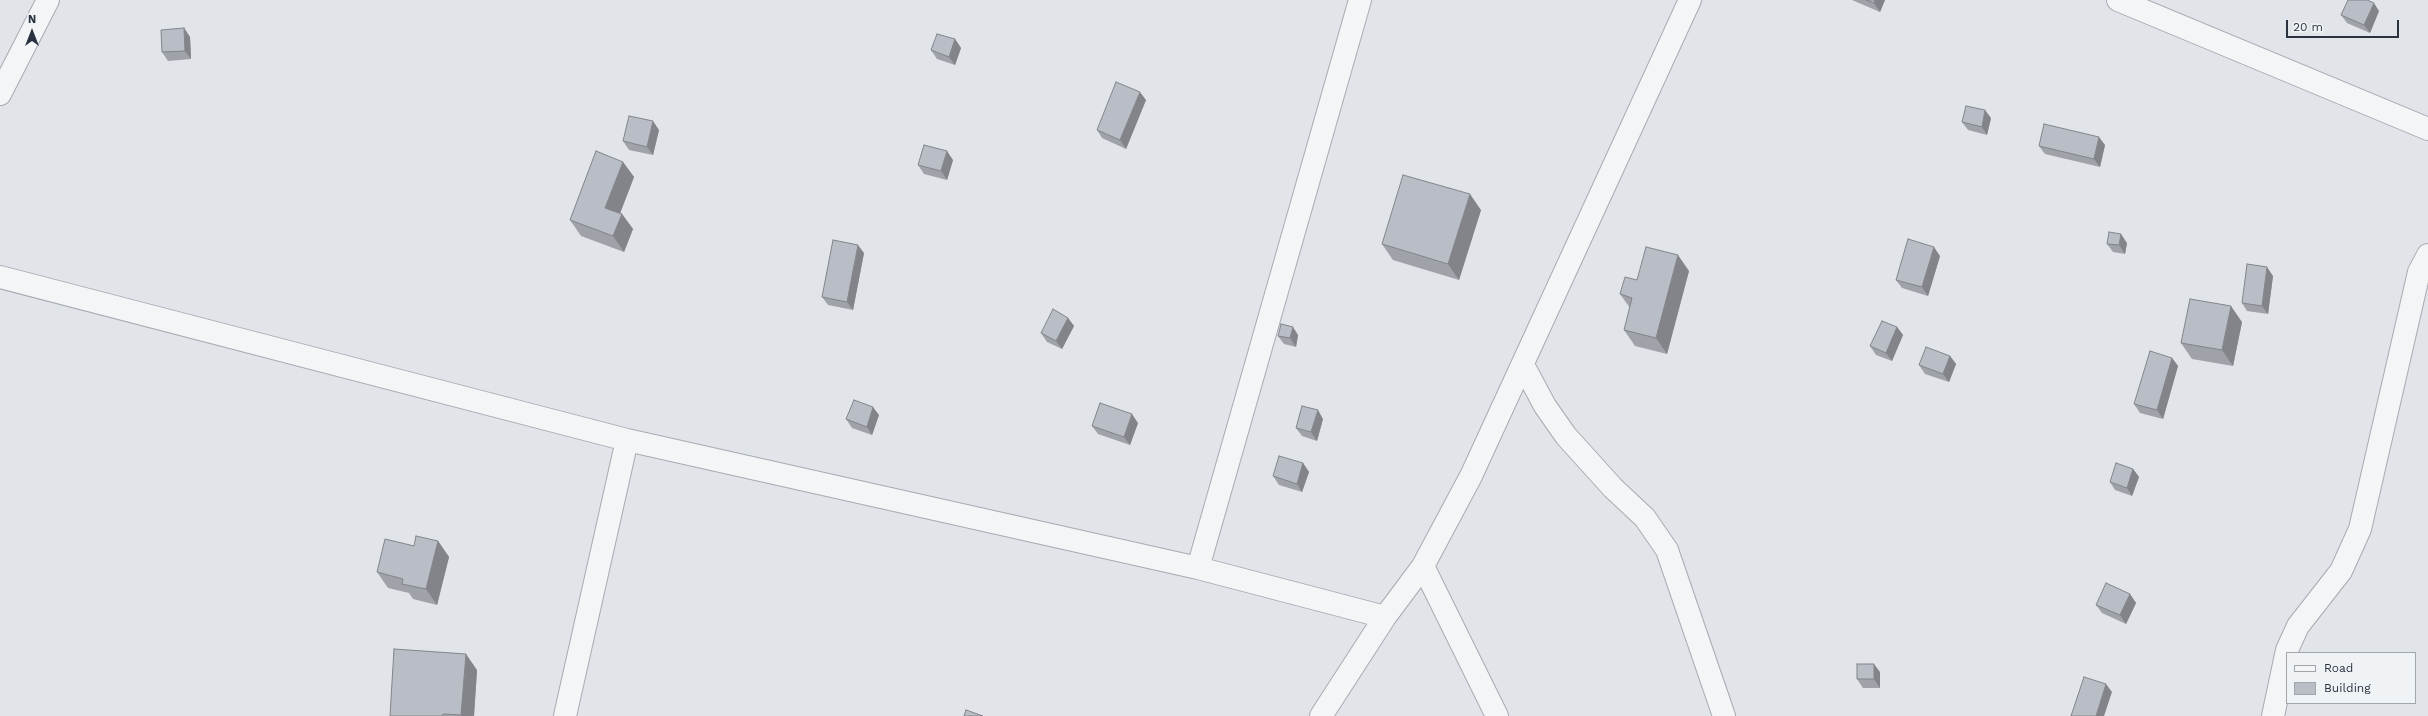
<!DOCTYPE html>
<html>
<head>
<meta charset="utf-8">
<style>
	body { margin:0 }
	#map { position:relative; width:2428px; height:716px; overflow:hidden; background:#e1e4e8; font-family:"Work Sans",sans-serif }
	canvas { display:block }
	.legend { position:absolute; left:2286px; top:652px; width:130px; height:52px; box-sizing:border-box; background:#f0f3f6; border:1px solid #a1a6ad; margin:0; padding:5px 7px; list-style:none; font-size:12px; color:#2b323f }
	.legend li { display:flex; align-items:center; gap:8px; height:20px }
	.legend b { width:20px; border:1px solid #a1a6ad }
	.north { position:absolute; left:12px; top:12px; width:40px; height:40px; -webkit-text-stroke:3px #f0f3f6; paint-order:stroke; rotate:0deg; font-size:11px; font-weight:700; line-height:16px; text-align:center; color:#2b323f }
	.north::after { content:''; display:block; margin:auto; width:14px; height:18px; background:#2b323f; clip-path:polygon(50% 0,100% 100%,50% 72%,0 100%) }
	.scale { position:absolute; left:2286px; top:20px; width:113px; height:18px; box-sizing:border-box; border:2px solid #2b323f; border-top:0; padding-left:5px; font-size:12px; line-height:14px; white-space:nowrap; color:#2b323f; -webkit-text-stroke:3px #f0f3f6; paint-order:stroke }
</style>
</head>
<body>
<div id="map">
<canvas width="2428" height="716"></canvas>
<ul class="legend">
<li><b style="height:5px;background:#f3f5f7"></b>Road</li>
<li><b style="height:11px;background:#b9bdc5"></b>Building</li>
</ul>
<div class="north">N</div>
<div class="scale">20 m</div>
</div>
<script>
const g = document.querySelector('canvas').getContext('2d');
g.lineJoin = 'round';
const shape = rows => new Path2D(rows.map(r => 'M' + r).join(''));
function stroke(path, color, width, dash) { g.strokeStyle = color; g.lineWidth = width; g.lineCap = dash ? 'butt' : 'round'; g.setLineDash(dash || []); g.stroke(path); }
function paint(path, color) { g.fillStyle = color; g.fill(path, 'evenodd'); }
const street = shape([
	[2118,0,2428,129],
	[0,94,48,0],
	[0,277,627,440,1198,568,1385,617],
	[1523,365,1545,406,1566,436,1613,488,1645,518,1667,550,1724,716],
	[1423,566,1497,716],
	[1198,568,1360,0],
	[565,716,627,440],
	[1321,716,1385,617,1423,566,1471,476,1690,0],
	[2273,716,2287,650,2298,626,2341,571,2360,529,2419,272,2428,255]
]);
const wall = shape([
	[1852,0,1885,0,1880,12],
	[2379,11,2370,33,2347,23,2341,15],
	[184,28,190,37,191,59,168,61,162,52],
	[955,39,961,48,955,65,937,59,931,50],
	[1146,100,1126,149,1102,138,1097,130],
	[1991,118,1987,135,1968,130,1962,122],
	[659,130,653,155,629,150,623,141],
	[2105,145,2100,167,2045,154,2039,146],
	[953,160,947,180,924,174,918,165],
	[623,162,634,177,620,213,622,214,633,229,624,252,581,236,570,220],
	[1481,210,1459,280,1393,260,1382,244],
	[2127,243,2125,254,2113,252,2107,244],
	[864,253,853,310,828,305,822,297],
	[1940,256,1928,296,1902,288,1896,280],
	[1689,271,1667,354,1635,346,1624,330,1630,308,1620,294,1637,280],
	[2273,276,2268,314,2247,311,2242,303],
	[1068,318,1074,326,1062,349,1047,342,1041,333],
	[2242,322,2233,366,2192,359,2181,343],
	[1897,327,1903,335,1892,361,1876,355,1870,346],
	[1298,335,1296,347,1284,344,1278,336],
	[1950,356,1956,364,1949,382,1925,374,1919,365],
	[2172,358,2178,366,2163,419,2140,413,2134,404],
	[879,415,872,435,852,428,846,419],
	[1323,419,1317,441,1302,436,1296,428],
	[1138,423,1130,445,1098,434,1092,426],
	[1303,463,1309,472,1302,492,1279,485,1273,476],
	[2133,469,2139,477,2132,496,2115,490,2110,482],
	[438,541,449,557,437,605,413,599,409,593,388,588,377,572,414,546],
	[2130,594,2136,603,2126,624,2102,613,2096,605],
	[477,670,474,716,390,716],
	[1880,672,1880,688,1863,688,1857,679]
]);
const shadedWall = shape([
	[1875,0,1885,0,1880,12,1874,3],
	[2374,3,2379,11,2370,33,2364,25],
	[184,28,190,37,191,59,185,51],
	[955,39,961,48,955,65,949,57],
	[1140,92,1146,100,1126,149,1120,140],
	[1985,110,1991,118,1987,135,1982,127],
	[653,121,659,130,653,155,647,147],
	[2099,137,2105,145,2100,167,2094,159],
	[947,151,953,160,947,180,941,171],
	[623,162,634,177,616,224,605,208],
	[1470,194,1481,210,1459,280,1448,264],
	[622,214,633,229,624,252,613,236],
	[2121,234,2127,243,2125,254,2119,245],
	[858,245,864,253,853,310,847,302],
	[1934,247,1940,256,1928,296,1922,287],
	[1678,255,1689,271,1667,354,1656,338],
	[2267,267,2273,276,2268,314,2262,306],
	[2231,306,2242,322,2233,366,2222,350],
	[1068,318,1074,326,1062,349,1056,341],
	[1293,327,1298,335,1296,347,1290,338],
	[1897,327,1903,335,1892,361,1886,353],
	[1950,356,1956,364,1949,382,1943,374],
	[2172,358,2178,366,2163,419,2157,410],
	[873,407,879,415,872,435,867,427],
	[1318,410,1323,419,1317,441,1311,432],
	[1132,414,1138,423,1130,445,1124,437],
	[1303,463,1309,472,1302,492,1297,484],
	[2133,469,2139,477,2132,496,2127,488],
	[438,541,449,557,437,605,426,589],
	[2130,594,2136,603,2126,624,2120,615],
	[466,654,477,670,474,716,462,716,461,715],
	[1874,664,1880,672,1880,688,1874,679],
	[2106,684,2112,692,2104,716,2096,716]
]);
const building = shape([
	[1866,0,1875,0,1874,3,1866,0],
	[2348,0,2367,0,2374,3,2364,25,2341,15,2348,0],
	[184,28,185,51,162,52,161,30,184,28],
	[937,34,955,39,949,57,931,50,937,34],
	[1116,82,1140,92,1120,140,1097,130,1116,82],
	[1966,106,1985,110,1982,127,1962,122,1966,106],
	[629,116,653,121,647,147,623,141,629,116],
	[2044,124,2099,137,2094,159,2039,146,2044,124],
	[924,145,947,151,941,171,918,165,924,145],
	[596,151,623,162,605,208,622,214,613,236,570,220,596,151],
	[1403,175,1470,194,1448,264,1382,244,1403,175],
	[2109,232,2121,234,2119,245,2107,244,2109,232],
	[1908,239,1934,247,1922,287,1896,280,1908,239],
	[833,240,858,245,847,302,822,297,833,240],
	[1646,247,1678,255,1656,338,1624,330,1632,298,1620,294,1625,277,1637,280,1646,247],
	[2247,264,2267,267,2262,306,2242,303,2247,264],
	[2190,299,2231,306,2222,350,2181,343,2190,299],
	[1053,309,1068,318,1056,341,1041,333,1053,309],
	[1882,321,1897,327,1886,353,1870,346,1882,321],
	[1281,324,1293,327,1290,338,1278,336,1281,324],
	[1926,347,1950,356,1943,374,1919,365,1926,347],
	[2150,351,2172,358,2157,410,2134,404,2150,351],
	[854,400,873,407,867,427,846,419,854,400],
	[1100,403,1132,414,1124,437,1092,426,1100,403],
	[1302,406,1318,410,1311,432,1296,428,1302,406],
	[1279,456,1303,463,1297,484,1273,476,1279,456],
	[2116,463,2133,469,2127,488,2110,482,2116,463],
	[416,536,438,541,426,589,402,584,403,579,377,572,385,539,414,546,416,536],
	[2106,583,2130,594,2120,615,2096,605,2106,583],
	[394,649,466,654,461,715,443,714,442,716,390,716,394,649],
	[1857,664,1874,664,1874,679,1857,679,1857,664],
	[2084,677,2106,684,2096,716,2071,716,2084,677],
	[966,710,983,716,964,716,966,710]
]);
stroke(street, '#a7abb2', 24);
stroke(street, '#f3f5f7', 22);
paint(wall, '#9fa3a9');
paint(shadedWall, '#82848a');
paint(building, '#b9bdc5');
stroke(building, '#82848a', 1);
</script>
</body>
</html>
